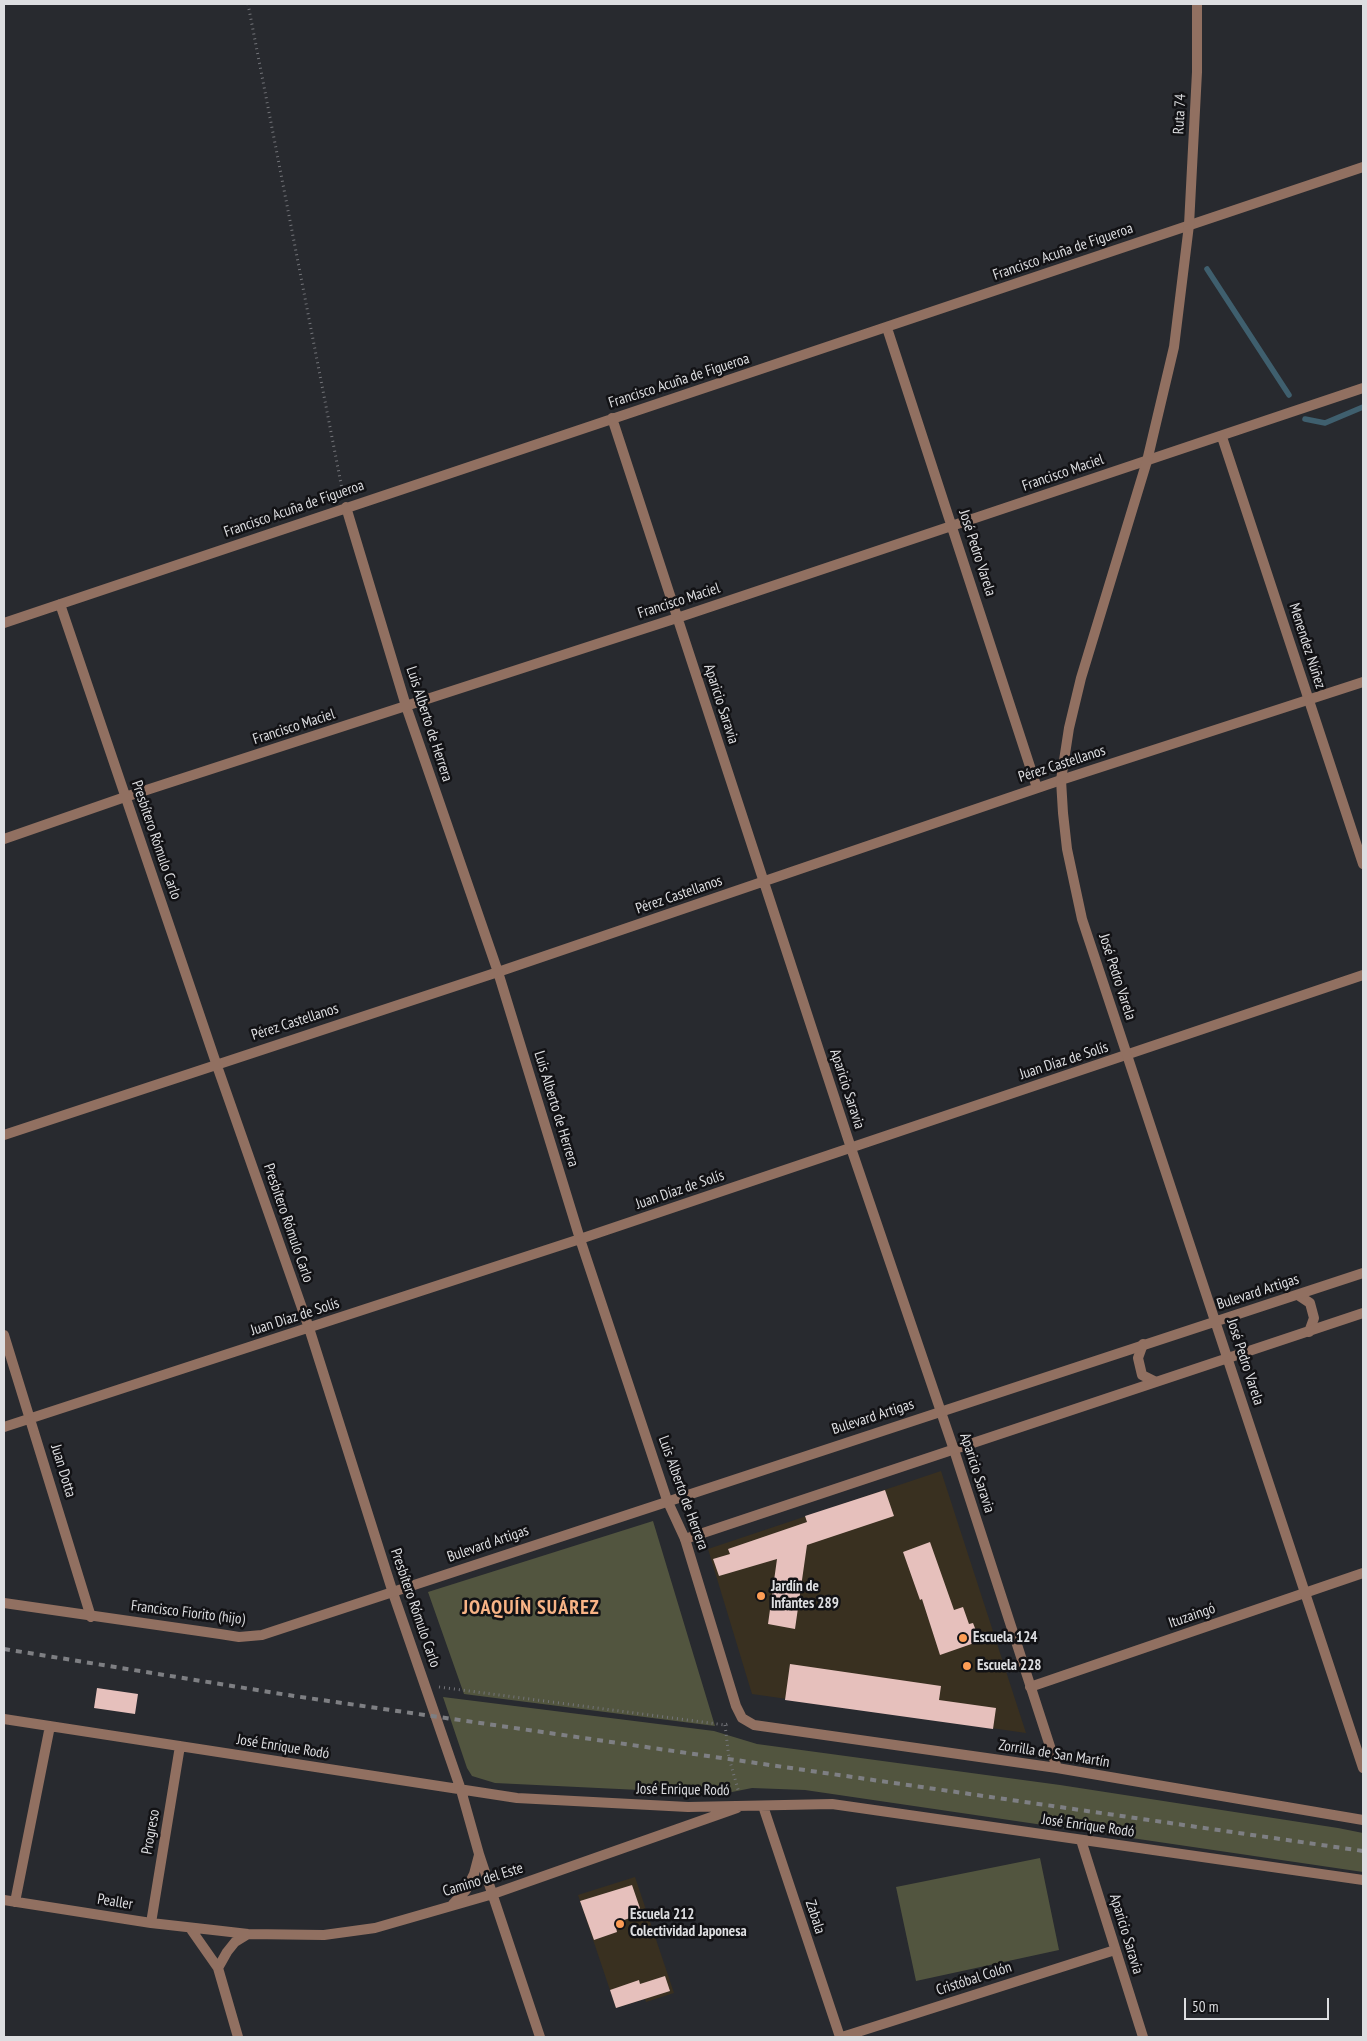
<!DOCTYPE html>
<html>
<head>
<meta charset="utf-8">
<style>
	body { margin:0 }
	#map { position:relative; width:1367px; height:2041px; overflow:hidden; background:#282a2f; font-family:"PT Sans Narrow",sans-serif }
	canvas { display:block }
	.frame { position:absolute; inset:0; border:5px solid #dddee1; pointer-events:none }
	.scale { position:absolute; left:1184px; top:1998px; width:145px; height:22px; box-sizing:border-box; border:2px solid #dddee1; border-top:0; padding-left:6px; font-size:15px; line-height:18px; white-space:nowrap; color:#dddee1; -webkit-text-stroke:4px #121215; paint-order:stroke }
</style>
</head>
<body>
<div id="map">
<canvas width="1367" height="2041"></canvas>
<div class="frame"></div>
<div class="scale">50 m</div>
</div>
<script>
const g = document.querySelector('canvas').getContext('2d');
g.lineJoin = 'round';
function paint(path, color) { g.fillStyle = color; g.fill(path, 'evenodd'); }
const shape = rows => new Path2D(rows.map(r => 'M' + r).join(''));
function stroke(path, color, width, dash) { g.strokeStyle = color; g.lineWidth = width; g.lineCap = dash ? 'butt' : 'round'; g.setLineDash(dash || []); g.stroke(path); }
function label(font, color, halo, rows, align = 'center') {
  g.font = font + ' "PT Sans Narrow",sans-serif'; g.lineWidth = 5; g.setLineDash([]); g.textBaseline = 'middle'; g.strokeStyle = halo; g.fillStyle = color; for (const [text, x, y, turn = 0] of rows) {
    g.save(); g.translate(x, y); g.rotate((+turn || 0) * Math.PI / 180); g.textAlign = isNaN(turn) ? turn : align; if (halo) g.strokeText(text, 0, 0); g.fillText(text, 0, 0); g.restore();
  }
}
const education = shape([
	[941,1471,1026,1733,752,1694,708,1549],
	[635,1877,674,1993,646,2002,645,1999,616,2008,578,1895]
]);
const green = shape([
	[653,1521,715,1726,464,1694,428,1592],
	[443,1697,714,1731,757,1744,1060,1785,1338,1828,1363,1833,1363,1872,805,1790,752,1788,722,1794,495,1783,472,1776,467,1768],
	[1040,1858,1059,1950,916,1981,896,1887]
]);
const stream = shape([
	[1207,269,1289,395],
	[1305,419,1325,423,1363,407]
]);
const building = shape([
	[885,1490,894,1516,807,1545,795,1629,768,1624,777,1559,719,1576,713,1559,730,1554,728,1549,807,1522,805,1516],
	[930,1542,954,1610,963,1607,969,1624,973,1623,980,1641,940,1655,922,1599,920,1600,903,1552],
	[790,1664,941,1686,939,1700,996,1708,993,1729,785,1700],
	[97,1688,138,1694,135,1714,94,1708],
	[632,1885,642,1914,615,1923,617,1932,594,1940,580,1901],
	[665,1976,670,1991,616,2008,610,1990,639,1980,640,1984]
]);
const path = shape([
	[248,4,343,494],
	[439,1687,725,1725,730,1723],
	[725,1725,729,1758,739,1793]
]);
const minor = shape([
	[887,328,1037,788],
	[612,418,851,1148,954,1450,1057,1768],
	[1222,437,1363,864],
	[346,507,406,706,498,972,580,1239,667,1500],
	[60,604,216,1063,309,1328,393,1593,461,1790,479,1854,540,2037],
	[4,623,1363,167],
	[4,839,125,797,677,618,1363,388],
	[4,1135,498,972,1061,780],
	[1298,1295,1310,1303,1314,1318,1309,1332],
	[4,1335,91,1617],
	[1143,1344,1138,1358,1142,1375,1154,1381],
	[4,1427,580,1239,1363,975],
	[685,1539,736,1706,742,1718,754,1725,1057,1768,1363,1820],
	[1030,1687,1363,1573],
	[4,1719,517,1798,688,1807,832,1804,1363,1880],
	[763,1806,840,2037],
	[1081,1840,1143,2037],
	[4,1900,151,1923,222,1931,248,1934,324,1935,375,1928,493,1894,737,1808],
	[15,1902,50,1726],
	[453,1904,466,1890,474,1874,479,1855],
	[151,1923,180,1746],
	[190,1928,218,1968,238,2037],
	[218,1968,227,1952,235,1942,248,1934],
	[842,2037,1115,1950]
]);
const tertiary = shape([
	[1197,4,1197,72,1189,225,1174,347,1147,461,1081,678,1069,728,1061,780,1063,813,1067,849,1082,919,1363,1768],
	[1061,780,1363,682],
	[667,1500,685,1539,1363,1313],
	[4,1603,220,1634,239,1637,262,1635,1363,1273]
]);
const rail = shape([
	[4,1649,294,1696,1363,1851]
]);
const markers = [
	[761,1596,5,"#fd9d55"],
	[963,1638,5,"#fd9d55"],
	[967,1666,5,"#fd9d55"],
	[620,1924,5,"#fd9d55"]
];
const streetNames = [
	["Ruta 74",1180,114,-87],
	["Francisco Acuña de Figueroa",1063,252,-19],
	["Francisco Acuña de Figueroa",679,381,-18],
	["Francisco Maciel",1063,473,-19],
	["Francisco Acuña de Figueroa",294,509,-19],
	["José Pedro Varela",977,553,72],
	["Francisco Maciel",679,601,-18],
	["Menendez Núñez",1307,646,72],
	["Aparicio Saravia",721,704,72],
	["Luis Alberto de Herrera",429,724,72],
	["Francisco Maciel",294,727,-18],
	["Pérez Castellanos",1062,764,-18],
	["Presbítero Rómulo Carlo",156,840,71],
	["Pérez Castellanos",679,895,-19],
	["José Pedro Varela",1117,977,72],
	["Pérez Castellanos",295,1022,-18],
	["Juan Díaz de Solís",1064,1061,-18],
	["Aparicio Saravia",847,1089,72],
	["Luis Alberto de Herrera",556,1109,73],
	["Juan Díaz de Solís",680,1190,-19],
	["Presbítero Rómulo Carlo",288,1223,71],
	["Bulevard Artigas",1258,1292,-18],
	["Juan Díaz de Solís",295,1317,-18],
	["José Pedro Varela",1245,1362,72],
	["Bulevard Artigas",873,1417,-18],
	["Juan Dotta",63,1471,73],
	["Aparicio Saravia",977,1473,72],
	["Luis Alberto de Herrera",683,1493,70],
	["Bulevard Artigas",488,1544,-19],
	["Presbítero Rómulo Carlo",415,1608,71],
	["Francisco Fiorito (hijo)",188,1613,7],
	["Ituzaingó",1192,1616,-19],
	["José Enrique Rodó",283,1747,9],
	["Zorrilla de San Martín",1054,1754,9],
	["José Enrique Rodó",683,1790,1],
	["José Enrique Rodó",1088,1826,8],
	["Progreso",151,1832,-80],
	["Camino del Este",483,1880,-17],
	["Pealler",115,1902,9],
	["Zabala",815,1917,72],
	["Aparicio Saravia",1126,1934,73],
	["Cristóbal Colón",974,1979,-18]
];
const poiNames = [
	["Jardín de",771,1587],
	["Infantes 289",771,1604],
	["Escuela 124",973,1638],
	["Escuela 228",977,1666],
	["Escuela 212",630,1915],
	["Colectividad Japonesa",630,1932]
];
const districtNames = [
	["JOAQUÍN SUÁREZ",531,1608]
];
paint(education, '#393020');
paint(green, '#52553f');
stroke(stream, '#3f5f6e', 5.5);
paint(building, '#e6c0bc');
stroke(path, '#737479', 3, [1, 4]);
stroke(minor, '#917061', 10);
stroke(tertiary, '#917061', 10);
stroke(rail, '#7e7f83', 4, [6, 6]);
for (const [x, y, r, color] of markers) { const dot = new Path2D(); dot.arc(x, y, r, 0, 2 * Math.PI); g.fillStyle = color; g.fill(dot); stroke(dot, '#121215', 2); }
label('15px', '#dddee1', '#121215', streetNames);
label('bold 15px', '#dddee1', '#121215', poiNames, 'left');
g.letterSpacing = '1px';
label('bold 20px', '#f8b486', '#121215', districtNames);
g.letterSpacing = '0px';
</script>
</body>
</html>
